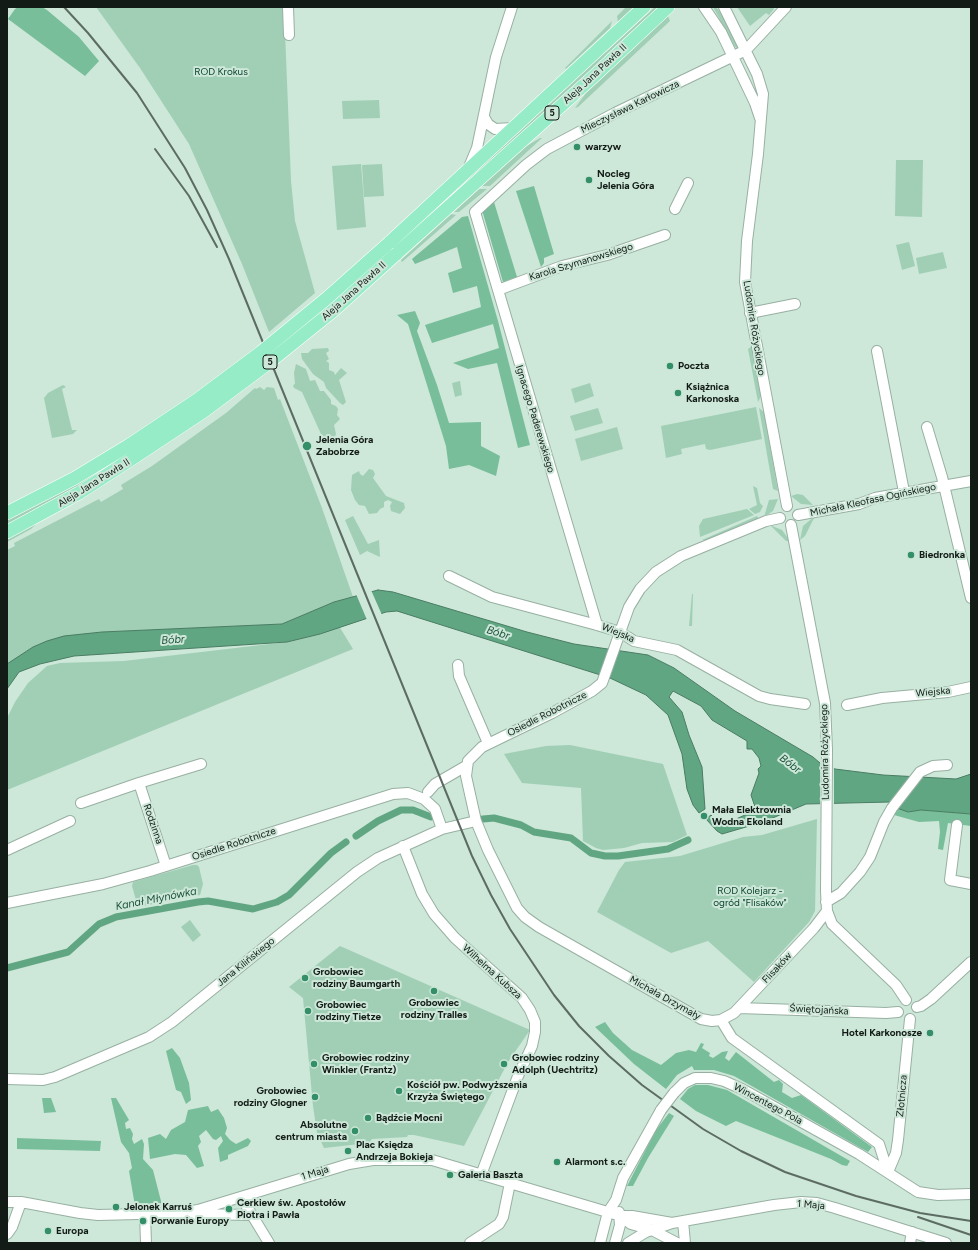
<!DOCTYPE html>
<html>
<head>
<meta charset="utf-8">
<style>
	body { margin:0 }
	#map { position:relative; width:978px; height:1250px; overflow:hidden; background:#cde7d8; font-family:Figtree,sans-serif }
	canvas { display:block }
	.frame { position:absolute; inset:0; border:8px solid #121b16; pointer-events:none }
</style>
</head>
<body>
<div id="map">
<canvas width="978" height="1250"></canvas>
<div class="frame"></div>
</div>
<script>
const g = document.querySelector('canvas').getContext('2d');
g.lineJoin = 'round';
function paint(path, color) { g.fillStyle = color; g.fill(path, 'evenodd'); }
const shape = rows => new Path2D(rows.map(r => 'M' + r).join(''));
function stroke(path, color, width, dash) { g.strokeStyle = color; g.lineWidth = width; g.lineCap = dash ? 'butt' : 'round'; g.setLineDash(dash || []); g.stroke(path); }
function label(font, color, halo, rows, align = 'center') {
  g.font = font + ' Figtree,sans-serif'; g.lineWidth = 4; g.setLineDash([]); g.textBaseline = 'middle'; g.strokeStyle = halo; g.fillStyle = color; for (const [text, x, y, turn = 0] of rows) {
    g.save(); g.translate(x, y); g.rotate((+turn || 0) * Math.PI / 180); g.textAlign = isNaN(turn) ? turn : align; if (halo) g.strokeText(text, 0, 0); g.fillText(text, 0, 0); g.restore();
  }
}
const green = shape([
	[96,7,284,7,291,181,295,221,315,293,269,332,242,264,189,144,140,68],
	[626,7,634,7,618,22,617,16],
	[655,7,658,7,608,53,585,78,397,248,393,247,573,78,607,51],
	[713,7,716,7,723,16,737,46,737,48,735,47],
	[737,7,773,7,774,9,769,15,766,13,750,26],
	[668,16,670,21,578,107,575,108,586,93],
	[612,21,610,28,566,69,565,68],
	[379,100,380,118,343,119,342,101],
	[540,138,542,138,490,186,478,186,515,153],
	[896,160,923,160,922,217,895,216],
	[361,164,366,227,337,230,332,166],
	[382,164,384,196,364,197,362,165],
	[479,189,487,189,459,212,454,212],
	[451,214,456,215,402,262,401,260],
	[909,242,915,266,902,270,896,245],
	[943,252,947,268,919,274,916,258],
	[752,346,761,396,758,402,748,349],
	[328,348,329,351,326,353,329,359,326,361,329,363,329,370,334,372,335,375,341,368,347,373,339,380,346,402,343,405,340,403,326,388,324,382,313,374,302,359,301,353,308,353,312,349],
	[296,364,306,369,310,381,315,380,320,391,324,391,331,400,331,404,336,406,338,409,337,415,340,419,334,425,336,434,334,439,327,439,321,434,302,392,294,388,293,385,295,384,294,373],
	[460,381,462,395,455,397,452,383],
	[590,383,594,396,575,403,571,389],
	[63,385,66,387,62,389,72,430,77,430,73,434,52,438,44,398,48,393],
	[260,387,264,390,267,387,274,388,278,400,280,399,322,508,353,597,334,602,282,624,102,632,7,664,7,550,15,546,14,543,99,499,101,502,123,489,121,485,152,466,226,413,255,388,256,389],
	[756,407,762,439,710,450,706,449,705,444,681,449,682,454,666,458,661,426],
	[598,408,603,423,575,431,570,416],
	[759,408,764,412,778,491,773,489],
	[617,427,623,449,581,461,575,439],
	[128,450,133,452,78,489,7,528,7,518],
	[369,469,373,470,375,474,373,478,386,496,404,503,405,508,400,514,391,511,390,506,392,502,388,500,384,502,384,507,380,509,377,513,369,514,365,506,359,505,355,500,351,490,352,475,359,471,360,474,363,476],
	[753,486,757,488,760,503,763,506,760,512,755,514,749,509,757,505],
	[797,494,803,495,813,505,801,504,791,496],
	[778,499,773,511,764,517,769,500],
	[747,509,754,515,700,537,699,526,703,519],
	[353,516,368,544,379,540,380,557,367,551,360,555,345,520],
	[757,516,759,519,708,540,702,540],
	[815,516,805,536,800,540,803,526],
	[38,522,31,529,7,542,7,539],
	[770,525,782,530,790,541,786,541],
	[692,594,693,594,692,626,689,626],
	[339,626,353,649,7,790,7,718,15,702,28,683,47,666,60,663,124,661,287,642,320,634],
	[570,745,663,764,687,835,673,842,642,843,624,848,603,850,596,848,583,841,581,788,522,783,504,754,546,746],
	[817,819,815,911,809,922,754,982,708,941,671,953,597,912,619,870,625,862,680,856,743,837,762,835],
	[193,865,197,865,199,867,203,884,200,895,138,907,132,886,133,882],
	[190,920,201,935,193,942,181,927],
	[340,946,530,1030,508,1062,464,1146,414,1135,408,1135,407,1137,372,1139,369,1143,324,1148,317,1133,313,1106,303,998,289,987]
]);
const forest = shape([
	[18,7,42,7,47,10,79,37,99,61,85,76,8,19,15,9],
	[534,186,554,254,544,258,544,263,541,267,516,191],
	[494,202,517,277,503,282,482,210],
	[468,216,498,321,530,445,518,448,497,363,468,369,453,363,499,348,493,324,432,343,425,325,481,307,477,286,453,293,448,273,462,268,457,247,415,264,412,259,462,217],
	[415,311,420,323,417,331,437,385,449,423,481,422,481,446,500,456,496,476,469,465,449,469,446,446,408,324,397,315],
	[900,802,908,812,921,810,971,814,971,826,948,823,943,850,938,849,940,832,939,821,919,822,894,815,894,810],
	[605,1022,613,1033,632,1050,661,1065,676,1053,689,1050,696,1052,701,1043,704,1044,702,1048,710,1053,709,1056,713,1058,722,1052,728,1051,725,1058,729,1061,736,1052,774,1082,779,1080,783,1084,782,1092,792,1098,801,1095,872,1147,868,1152,734,1076,714,1070,694,1070,692,1066,677,1075,666,1089,634,1064,595,1027],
	[172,1048,180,1058,189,1083,191,1100,186,1104,181,1092,176,1090,166,1051],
	[695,1085,708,1085,727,1090,850,1161,847,1166,842,1165,831,1159,736,1121,726,1126,696,1111,680,1099,688,1089],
	[42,1098,51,1098,56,1112,44,1113],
	[111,1098,116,1098,129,1120,125,1123,126,1129,130,1128,133,1134,132,1139,134,1144,142,1139,144,1144,143,1159,153,1170,162,1205,135,1206,129,1171,132,1168,129,1153,121,1142],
	[208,1106,211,1112,218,1109,224,1118,227,1128,225,1134,230,1140,236,1144,248,1138,251,1141,248,1146,228,1155,228,1159,220,1162,218,1148,223,1141,221,1136,216,1140,213,1139,206,1130,199,1136,201,1142,198,1146,204,1166,197,1168,186,1155,175,1154,150,1159,148,1138,160,1134,166,1139,171,1130,185,1122,188,1110],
	[669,1113,674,1116,648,1158,633,1186,627,1186,656,1130],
	[17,1138,101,1141,100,1151,17,1149]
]);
const water = shape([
	[378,590,393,592,527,632,574,644,648,655,674,668,735,711,813,757,820,763,835,769,883,775,956,779,971,774,971,814,921,810,908,812,897,808,890,802,806,804,763,822,722,834,717,831,706,819,711,815,718,822,725,824,756,810,751,795,759,773,758,769,761,766,759,758,752,749,747,749,747,741,712,720,701,706,673,691,669,697,682,712,689,735,702,767,705,809,699,813,693,805,687,789,682,754,668,715,646,695,610,678,397,611,386,612,320,634,287,642,74,656,40,664,19,672,7,689,7,664,33,647,47,641,64,636,102,632,282,624,334,602,378,590]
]);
const pier = shape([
	[371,590,382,615,367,620,356,594],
	[820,761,834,766,834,805,820,805]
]);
const canal = shape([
	[483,819,494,818,521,825,534,832,571,838,591,853,605,856,618,856,668,849,688,840],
	[356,836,378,821,401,810,413,810,431,817],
	[7,968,68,952,99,924,116,917,198,902,208,901,253,909,277,902,289,895,331,853,346,842]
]);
const minor = shape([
	[288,7,289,35],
	[704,7,721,32,755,103,760,118],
	[724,7,757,74,763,94,758,154,747,241,745,282,787,506],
	[484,117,488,124,495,129,513,128],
	[469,167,477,148,496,57,512,7],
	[675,209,688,183],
	[498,290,562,266,607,255,665,235],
	[750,313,795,304],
	[877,351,904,492],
	[927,427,942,477,971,598],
	[798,515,859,504,875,498,971,481],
	[780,518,766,521,681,556,656,572,640,589,629,607,602,683,592,691,552,713,482,747,468,761,466,776,476,821,488,850,517,908,525,917,539,927,701,1019,712,1021,721,1020,734,1013,814,928,827,911],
	[791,525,825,703,827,750,826,891,827,911,832,924,896,985,906,1000],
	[449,576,492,597,597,625,620,632,634,641,677,650,759,696,770,699,805,704],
	[597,625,475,212,526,165,547,149,615,113,746,50,786,7],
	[458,665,459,676,488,743],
	[847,705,882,698,948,692,971,687],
	[139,783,166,866],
	[428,792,435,784,466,766],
	[81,803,139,783,201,764],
	[957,825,950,880,971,884],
	[403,846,422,894,434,914,455,938,522,998,530,1010,535,1022,535,1032,532,1046,518,1076,481,1175],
	[7,850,70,821],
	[826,902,841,893,860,872,870,857,884,822,892,808,920,772,933,766,947,765],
	[7,903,103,884,150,871,393,794,408,793,424,799,435,809,442,829],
	[917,1007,921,1006,931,999,971,962],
	[739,1008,886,1013,898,1012],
	[721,1020,732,1038,879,1144,888,1172],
	[7,1079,43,1080,55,1077,149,1037,172,1022,357,872,378,858,442,829,476,821],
	[674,1093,684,1083,695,1078,711,1078,724,1081,742,1089,859,1154,918,1192,938,1195,971,1194],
	[888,1172,896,1153,898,1140,910,1019],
	[241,1197,269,1243],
	[7,1202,21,1202,80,1213,98,1215,178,1213,198,1210,349,1164,373,1160,432,1160,621,1216,632,1216,672,1223],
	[145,1214,146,1243],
	[194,1214,252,1215],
	[621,1216,631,1224,652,1230,677,1243],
	[683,1221,685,1243],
	[7,1234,12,1227,21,1202],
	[470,1243,499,1224,503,1217,510,1183],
	[600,1243,608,1212,616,1200,623,1178,661,1110],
	[615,1243,620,1225,619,1212],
	[628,1243,646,1232,672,1223,774,1205,801,1202,817,1203,835,1208,946,1243],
	[910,1243,912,1232]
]);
const major = shape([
	[389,243,644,7],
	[395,255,592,78,668,7],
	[7,513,75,478,131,444],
	[7,532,79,493,136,456]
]);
const rail = shape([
	[64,7,88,33,137,93,185,168,207,210,229,259,472,856,491,895,510,929,554,995,579,1026,609,1056,642,1085,703,1129,741,1151,785,1172,856,1196,920,1213,971,1221],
	[155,149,189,196,217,247],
	[918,1217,971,1235]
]);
const minorBridge = shape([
	[661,1110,674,1093]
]);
const majorBridge = shape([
	[131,444,197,400,260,353,326,299,389,243],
	[136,456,204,411,267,364,334,310,395,255]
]);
const markers = [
	[577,147,4,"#338f67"],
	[589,180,4,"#338f67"],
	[670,366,4,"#338f67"],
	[678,393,4,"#338f67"],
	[307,446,5,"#338f67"],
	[911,555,4,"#338f67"],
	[704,816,4,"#338f67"],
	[305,978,4,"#338f67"],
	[434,991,4,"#338f67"],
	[308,1011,4,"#338f67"],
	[930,1033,4,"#338f67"],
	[314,1064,4,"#338f67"],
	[504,1064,4,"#338f67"],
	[399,1091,4,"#338f67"],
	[315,1097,4,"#338f67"],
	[368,1118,4,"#338f67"],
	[355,1131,4,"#338f67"],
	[348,1151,4,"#338f67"],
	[557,1162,4,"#338f67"],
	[450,1175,4,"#338f67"],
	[116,1207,4,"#338f67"],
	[229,1209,4,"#338f67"],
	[143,1221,4,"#338f67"],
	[48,1231,4,"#338f67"]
];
const shields = [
	[552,113,14],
	[270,362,14]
];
const shieldNames = [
	["5",552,113],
	["5",270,362]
];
const parkNames = [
	["ROD Krokus",221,72],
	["ROD Kolejarz -",750,891],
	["ogród \"Flisaków\"",750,903]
];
const streetNames = [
	["Aleja Jana Pawła II",595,74,-43],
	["Mieczysława Karłowicza",630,107,-26],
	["Karola Szymanowskiego",581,262,-17],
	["Aleja Jana Pawła II",354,291,-42],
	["Ludomira Różyckiego",754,328,81],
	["Ignacego Paderewskiego",535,419,73],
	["Aleja Jana Pawła II",94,483,-32],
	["Michała Kleofasa Ogińskiego",873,500,-12],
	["Wiejska",618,633,23],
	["Wiejska",933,692,-5],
	["Osiedle Robotnicze",547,714,-27],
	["Ludomira Różyckiego",825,752,-91],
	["Rodzinna",153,824,71],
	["Osiedle Robotnicze",234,844,-18],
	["Jana Kilińskiego",246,962,-39],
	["Flisaków",777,968,-47],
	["Wilhelma Kubsza",492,972,42],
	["Michała Drzymały",665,998,29],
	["Świętojańska",819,1010,3],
	["Złotnicza",902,1096,-85],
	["Wincentego Pola",768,1104,28],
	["1 Maja",315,1173,-17],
	["1 Maja",811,1205,5]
];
const poiNames = [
	["warzyw",585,147],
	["Nocleg",597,174],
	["Jelenia Góra",597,186],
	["Poczta",678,366],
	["Książnica",686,387],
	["Karkonoska",686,399],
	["Jelenia Góra",316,440],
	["Zabobrze",316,452],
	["Biedronka",919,555],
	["Mała Elektrownia",712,810],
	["Wodna Ekoland",712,822],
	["Grobowiec",313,972],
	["rodziny Baumgarth",313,984],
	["Grobowiec",434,1003,"center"],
	["rodziny Tralles",434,1015,"center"],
	["Grobowiec",316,1005],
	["rodziny Tietze",316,1017],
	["Hotel Karkonosze",922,1033,"right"],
	["Grobowiec rodziny",322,1058],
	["Winkler (Frantz)",322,1070],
	["Grobowiec rodziny",512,1058],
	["Adolph (Uechtritz)",512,1070],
	["Kościół pw. Podwyższenia",407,1085],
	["Krzyża Świętego",407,1097],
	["Grobowiec",307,1091,"right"],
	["rodziny Glogner",307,1103,"right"],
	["Bądźcie Mocni",376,1118],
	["Absolutne",347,1125,"right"],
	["centrum miasta",347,1137,"right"],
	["Plac Księdza",356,1145],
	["Andrzeja Bokieja",356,1157],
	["Alarmont s.c.",565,1162],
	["Galeria Baszta",458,1175],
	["Cerkiew św. Apostołów",237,1203],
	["Piotra i Pawła",237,1215],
	["Jelonek Karruś",124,1207],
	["Porwanie Europy",151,1221],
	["Europa",56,1231]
];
const waterNames = [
	["Bóbr",498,633,17],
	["Bóbr",173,640,-4],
	["Bóbr",790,764,37],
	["Kanał Młynówka",156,899,-11]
];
paint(green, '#a0cfb5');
paint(forest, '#78be9a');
paint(water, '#61a683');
stroke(water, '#497c62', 1);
paint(pier, '#cde7d8');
stroke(canal, '#61a683', 7);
stroke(minor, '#97b0a2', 12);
stroke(major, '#fff', 14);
stroke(minor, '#fff', 10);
stroke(major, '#96ecc7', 13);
stroke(rail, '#5c6c63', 2);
stroke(minorBridge, '#97b0a2', 12, []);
stroke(majorBridge, '#fff', 14, []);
stroke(minorBridge, '#fff', 10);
stroke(majorBridge, '#96ecc7', 13);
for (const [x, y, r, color] of markers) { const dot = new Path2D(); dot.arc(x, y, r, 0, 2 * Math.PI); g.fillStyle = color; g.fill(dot); stroke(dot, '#cde7d8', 1.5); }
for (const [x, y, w] of shields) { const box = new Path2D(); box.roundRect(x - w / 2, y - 7, w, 14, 3); g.fillStyle = '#cde7d8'; g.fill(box); stroke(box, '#121b16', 1); }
label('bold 9px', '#121b16', null, shieldNames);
label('10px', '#0b452e', '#cde7d8', parkNames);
label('10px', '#121b16', '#cde7d8', streetNames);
label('bold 10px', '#121b16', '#cde7d8', poiNames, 'left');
label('italic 11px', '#1b5139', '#cde7d8', waterNames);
</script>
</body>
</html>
